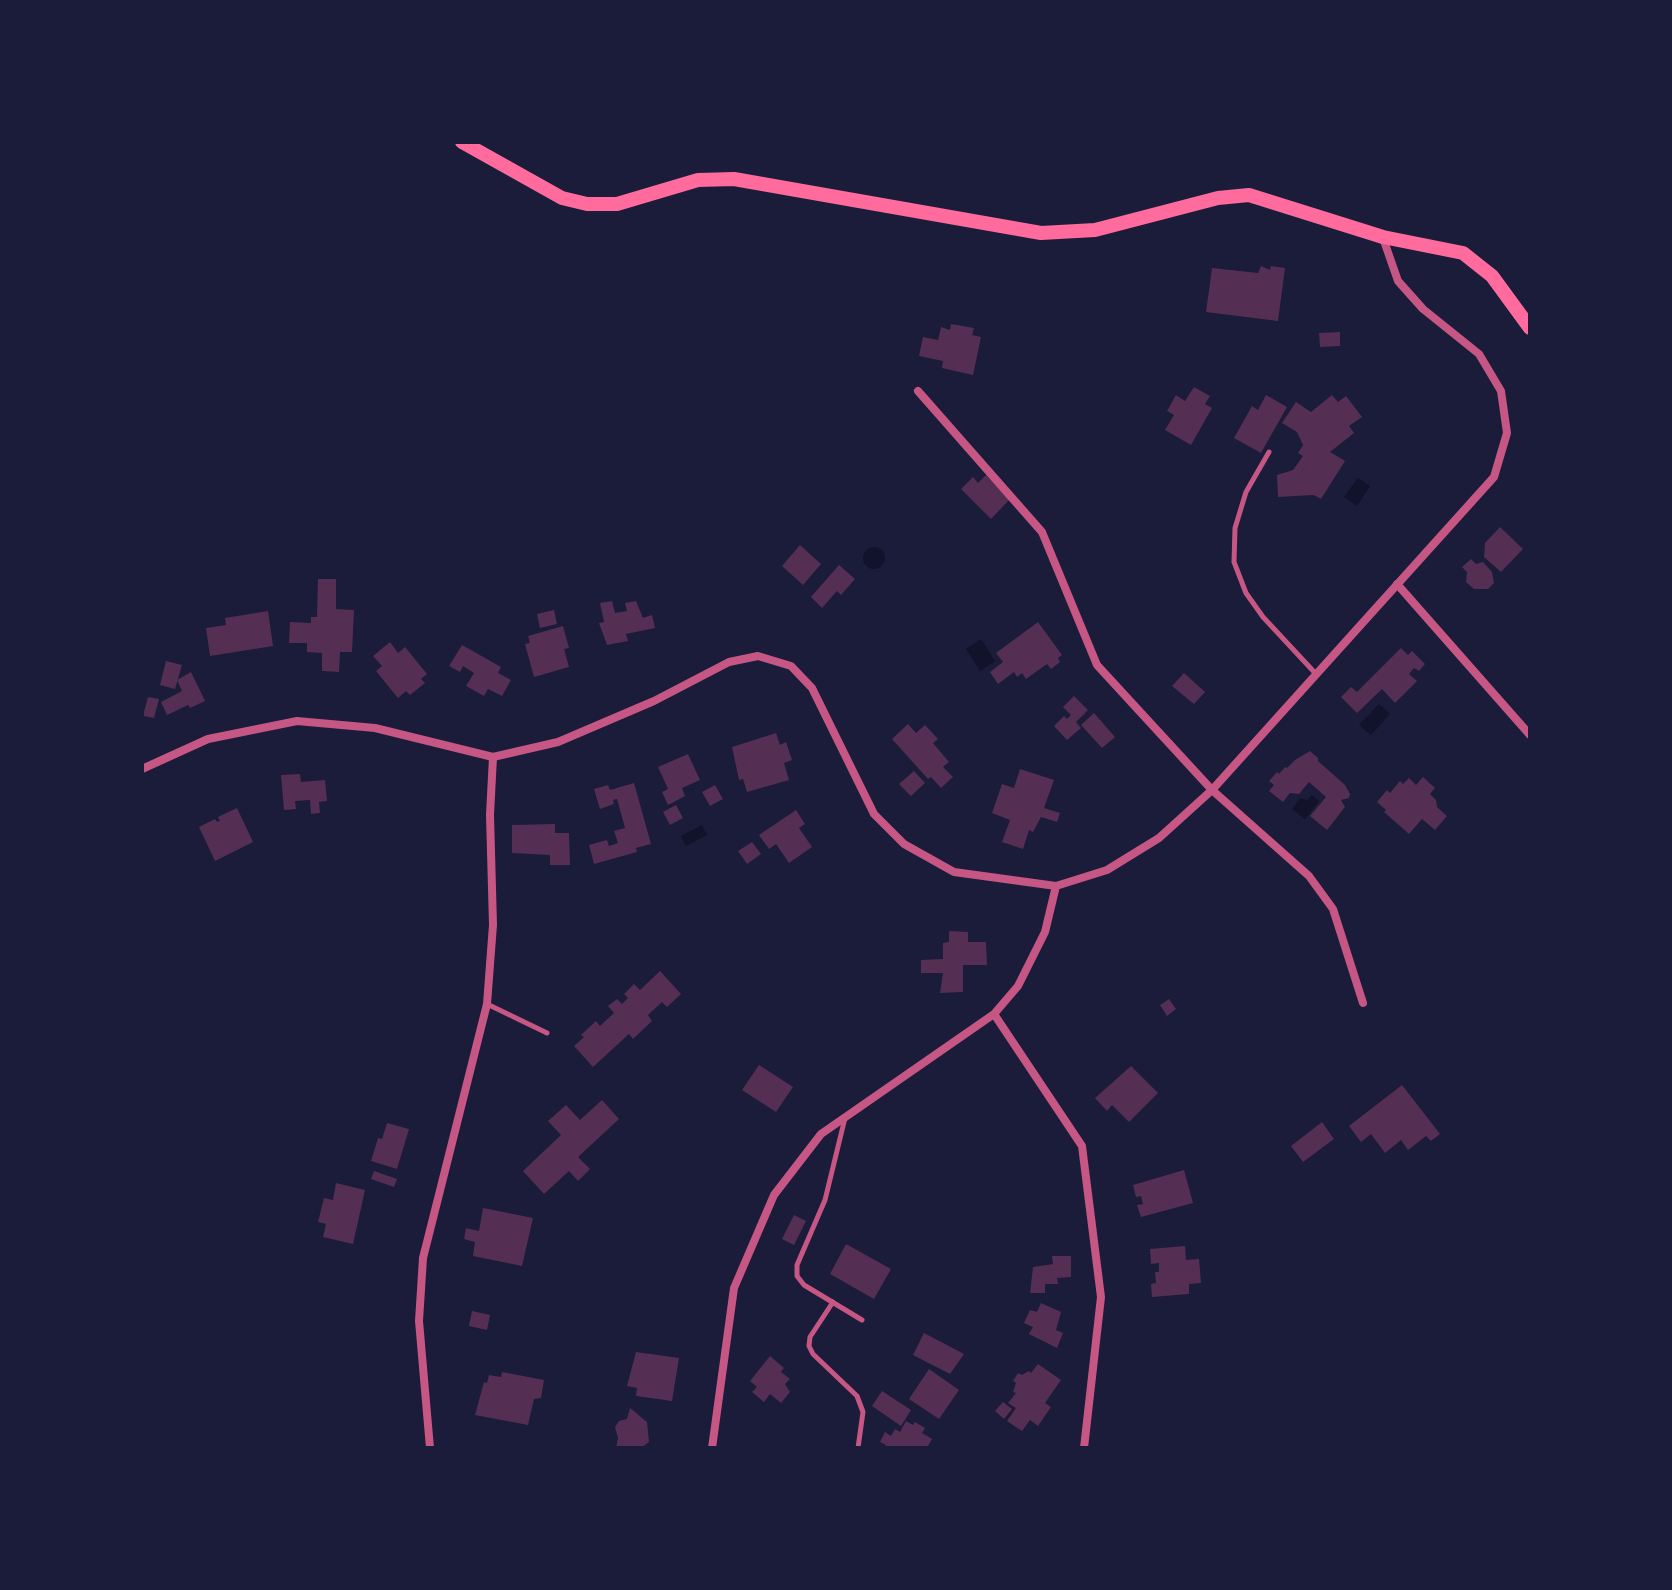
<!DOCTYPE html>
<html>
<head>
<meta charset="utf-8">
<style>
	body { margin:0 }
	#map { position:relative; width:1672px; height:1590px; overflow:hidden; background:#1b1b3a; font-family:Jost,sans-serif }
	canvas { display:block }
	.frame { position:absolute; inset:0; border:144px solid #1b1b3a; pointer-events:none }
</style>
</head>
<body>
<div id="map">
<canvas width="1672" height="1590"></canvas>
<div class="frame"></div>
</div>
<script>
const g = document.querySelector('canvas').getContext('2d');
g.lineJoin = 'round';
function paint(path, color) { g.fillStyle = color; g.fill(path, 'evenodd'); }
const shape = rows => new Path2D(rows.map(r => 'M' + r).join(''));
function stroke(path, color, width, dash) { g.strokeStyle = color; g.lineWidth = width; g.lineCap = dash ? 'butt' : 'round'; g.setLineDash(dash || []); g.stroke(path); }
const water = shape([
	[1358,478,1370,486,1357,506,1344,497],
	'863 558a11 11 0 1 1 22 0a11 11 0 1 1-22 0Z',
	[981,639,995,661,980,671,966,649],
	[1379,704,1390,714,1371,735,1359,725],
	[1312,795,1319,801,1305,819,1292,809,1300,798,1307,800],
	[702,825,707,835,686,846,681,836]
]);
const building = shape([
	[1261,266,1270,270,1271,266,1285,268,1278,321,1206,312,1212,268,1258,273],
	[951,324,974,328,972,335,981,337,973,375,942,368,943,361,919,356,923,337,938,340,941,327,950,330],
	[1340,332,1340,346,1320,347,1319,333],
	[1194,387,1210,396,1205,404,1212,408,1191,445,1165,430,1174,415,1167,411,1176,395,1185,401],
	[1266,395,1287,407,1261,453,1234,438,1252,406,1258,410],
	[1332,395,1338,402,1346,396,1362,417,1349,426,1354,433,1330,452,1345,461,1321,499,1314,495,1278,497,1277,475,1293,470,1303,456,1298,453,1303,445,1297,432,1282,423,1296,402,1311,412],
	[986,475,1010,499,991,519,961,489,973,477,978,483],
	[1500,527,1523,549,1501,572,1484,557,1485,543],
	[800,545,821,564,803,585,782,566],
	[1471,559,1476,564,1483,562,1492,572,1494,583,1488,589,1474,589,1466,582,1467,572,1462,567],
	[839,565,855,579,841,595,837,591,822,608,811,597],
	[318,579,336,579,336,609,354,610,352,652,340,652,339,672,322,671,322,653,307,652,307,643,289,643,290,622,311,623,311,617,317,617],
	[612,601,615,613,627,611,625,603,636,601,643,618,652,615,655,628,626,634,628,641,607,645,599,623,604,622,600,603],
	[554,610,557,624,540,628,537,614],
	[268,611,273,646,210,656,206,628,226,625,225,618],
	[1038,622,1062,655,1058,658,1060,662,1051,669,1047,664,1026,679,1022,673,1017,677,1014,672,998,684,990,672,1003,662,996,653],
	[563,626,569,648,564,649,569,667,534,677,525,644,530,643,528,636],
	[390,642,398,653,405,647,427,674,421,679,425,683,410,695,406,691,398,698,376,671,382,666,373,656],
	[462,645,501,667,498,673,511,680,502,696,488,689,484,696,466,686,474,673,463,666,460,672,449,666],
	[1401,648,1408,655,1412,651,1425,664,1419,671,1414,668,1409,674,1417,681,1395,703,1382,689,1357,713,1341,697,1351,687,1357,692],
	[166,661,182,665,175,689,160,685],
	[191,672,205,701,190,708,188,705,167,715,161,702,182,691,177,680],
	[1184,673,1205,692,1194,704,1172,686],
	[1074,696,1088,710,1076,722,1081,728,1067,740,1054,726,1064,716,1067,719,1071,715,1063,707],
	[148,697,159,699,154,718,143,716],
	[1094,713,1115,737,1102,748,1081,725],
	[908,724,916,733,925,725,938,739,933,743,949,762,943,767,953,777,941,788,931,777,928,779,892,739],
	[776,733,780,745,786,742,792,760,784,763,789,780,747,792,743,779,739,780,732,747],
	[1310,751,1318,758,1318,761,1345,785,1350,794,1349,798,1341,800,1345,807,1327,830,1310,816,1326,797,1309,782,1299,794,1290,793,1283,802,1269,791,1274,785,1269,781,1277,772,1279,774,1285,767,1287,768,1295,760],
	[688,754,700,780,682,788,685,796,668,805,662,792,668,789,658,767],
	[1020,769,1054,780,1044,808,1060,813,1057,822,1041,817,1033,832,1029,830,1023,849,1002,842,1010,820,992,813,1002,784,1014,788],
	[914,771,925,783,911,796,899,784],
	[300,774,301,782,325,780,327,801,319,802,320,813,311,814,310,800,295,801,296,809,284,810,281,775],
	[1423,777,1435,788,1430,794,1436,800,1437,807,1447,816,1435,830,1422,819,1409,834,1384,812,1386,810,1377,802,1387,790,1390,793,1400,781,1403,784,1409,778,1416,785],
	[634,783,651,844,636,848,637,852,594,864,589,845,607,840,609,846,618,843,614,831,625,828,617,799,613,800,614,804,600,809,594,789,608,785,610,790],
	[715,785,723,799,710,806,702,792],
	[676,805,683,818,670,825,663,812],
	[237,808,253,842,215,861,199,827,215,819,217,822,220,821,218,817],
	[796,810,805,824,799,828,812,847,789,863,776,844,769,849,759,835],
	[555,824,555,833,569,833,570,865,550,865,550,855,512,853,512,825],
	[752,842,761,854,747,864,738,851],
	[949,931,968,932,968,942,986,942,987,965,963,965,963,992,940,993,943,973,921,973,921,960,943,959,943,943,949,942],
	[660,971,681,994,667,1007,662,1002,648,1015,652,1021,633,1039,629,1034,593,1067,574,1046,584,1037,581,1035,596,1021,600,1026,614,1013,608,1006,617,999,622,1004,628,998,624,994,634,984,640,990],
	[1169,999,1176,1009,1167,1016,1160,1005],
	[759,1065,793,1087,776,1112,742,1090],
	[1131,1066,1158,1093,1129,1122,1112,1105,1107,1111,1095,1098],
	[1402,1085,1440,1134,1431,1141,1426,1136,1408,1150,1401,1140,1385,1153,1371,1134,1361,1142,1349,1126],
	[602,1100,619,1119,578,1157,590,1169,578,1181,569,1171,544,1194,523,1171,561,1135,548,1121,566,1105,580,1120],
	[1322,1122,1334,1139,1303,1162,1291,1146],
	[387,1123,409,1129,397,1169,371,1161,378,1138,382,1139],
	[1184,1170,1193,1203,1141,1217,1137,1205,1143,1204,1141,1196,1136,1197,1133,1185],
	[374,1171,397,1179,394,1187,371,1179],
	[336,1183,365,1190,353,1244,323,1237,326,1224,318,1222,324,1198,333,1200],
	[483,1208,533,1218,522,1266,473,1256,475,1242,464,1239,466,1228,479,1231],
	[794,1215,806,1221,794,1245,782,1239],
	[846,1244,891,1269,874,1299,830,1274],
	[1185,1246,1186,1260,1199,1259,1201,1283,1189,1284,1189,1294,1152,1297,1151,1284,1156,1283,1155,1272,1159,1272,1159,1263,1151,1264,1150,1249],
	[1052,1256,1071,1256,1071,1277,1057,1278,1058,1284,1045,1284,1045,1293,1030,1293,1033,1267,1053,1264],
	[1041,1303,1061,1312,1056,1330,1063,1333,1057,1348,1029,1334,1033,1327,1024,1323,1030,1310,1037,1312],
	[472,1311,490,1315,487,1330,469,1326],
	[924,1333,964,1354,950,1374,913,1355],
	[636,1352,679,1358,672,1401,636,1396,637,1388,627,1386],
	[770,1356,784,1368,781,1372,790,1379,785,1384,790,1392,781,1403,770,1394,764,1402,752,1392,757,1387,750,1381],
	[1038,1364,1061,1380,1045,1403,1051,1407,1038,1426,1030,1420,1022,1431,1007,1421,1016,1408,1008,1403,1016,1393,1013,1392,1016,1383,1013,1381,1018,1373,1022,1375,1029,1371,1031,1373],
	[929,1369,959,1390,939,1419,909,1399],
	[502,1372,544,1380,541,1398,534,1399,528,1425,475,1415,484,1382,487,1383,489,1375,501,1377],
	[882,1391,911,1410,901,1426,872,1406],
	[1003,1402,1012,1409,1004,1419,995,1411],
	[630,1408,647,1422,649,1442,641,1448,616,1448,618,1438,615,1427,619,1421,627,1419],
	[906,1421,913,1425,915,1422,925,1428,922,1433,932,1439,927,1448,884,1448,886,1445,880,1442,885,1432,891,1436,895,1429,900,1432]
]);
const service = shape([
	[1269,452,1246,492,1235,528,1234,562,1246,593,1263,617,1316,674],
	[487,1004,547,1033],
	[845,1118,825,1200,797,1265,797,1276,804,1285,862,1320],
	[833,1302,810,1337,809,1346,813,1354,857,1396,863,1412,858,1448]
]);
const minor = shape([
	[918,391,1042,532,1097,665,1212,790,1309,876,1333,909,1363,1003],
	[1397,584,1530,735],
	[142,769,208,739,297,721,375,728,493,757,558,742,654,701,729,662,758,656,791,666,812,688,874,814,904,844,954,872,1056,886,1107,870,1159,838,1212,790,1494,477,1507,433,1501,391,1479,354,1423,309,1398,281,1383,238],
	[994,1014,1082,1146,1101,1297,1084,1448],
	[430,1448,419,1321,423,1258,487,1004,493,925,490,815,493,757],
	[712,1448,734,1288,774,1195,821,1134,994,1014,1018,986,1045,932,1056,886]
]);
const secondary = shape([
	[462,142,562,198,587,204,617,204,698,180,734,179,1041,233,1095,230,1218,198,1249,195,1383,237,1463,253,1492,276,1530,328]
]);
paint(water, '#12122b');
paint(building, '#542f53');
stroke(service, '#c65784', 5);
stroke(minor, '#c65784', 8);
stroke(secondary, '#ff6b9d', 14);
</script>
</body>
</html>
